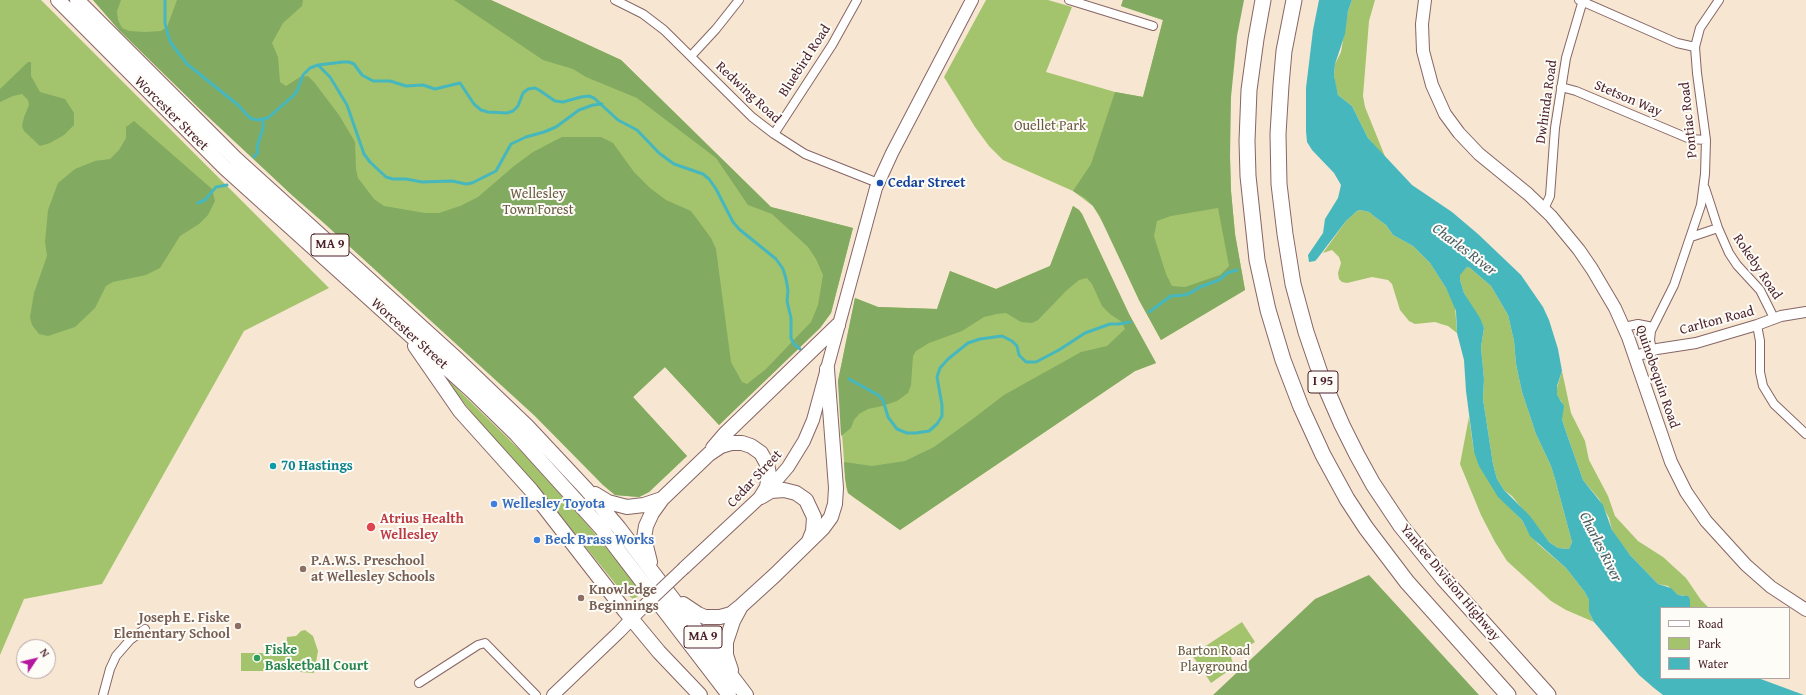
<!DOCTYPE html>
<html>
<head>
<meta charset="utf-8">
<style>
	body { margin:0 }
	#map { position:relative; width:1806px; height:695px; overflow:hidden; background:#f7e6d1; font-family:"Gentium Book Plus",serif }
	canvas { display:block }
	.legend { position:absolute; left:1660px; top:607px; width:130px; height:72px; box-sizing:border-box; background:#fdfcf7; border:1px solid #b5a4a5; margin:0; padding:5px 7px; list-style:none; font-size:12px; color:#4a1f2b }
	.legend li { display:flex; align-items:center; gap:8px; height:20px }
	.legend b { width:20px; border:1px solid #b5a4a5 }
	.north { position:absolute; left:16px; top:639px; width:40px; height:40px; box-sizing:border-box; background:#fdfcf7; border:1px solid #b5a4a5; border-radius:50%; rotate:55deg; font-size:11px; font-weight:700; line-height:16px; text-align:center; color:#4a1f2b }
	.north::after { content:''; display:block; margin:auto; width:14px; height:18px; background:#b5179e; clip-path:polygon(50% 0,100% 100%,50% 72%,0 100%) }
</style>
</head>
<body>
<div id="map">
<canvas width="1806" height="695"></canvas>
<ul class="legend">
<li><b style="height:5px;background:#fff"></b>Road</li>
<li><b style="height:11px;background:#a3c46d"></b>Park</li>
<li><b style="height:11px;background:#47b7be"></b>Water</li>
</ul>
<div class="north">N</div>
</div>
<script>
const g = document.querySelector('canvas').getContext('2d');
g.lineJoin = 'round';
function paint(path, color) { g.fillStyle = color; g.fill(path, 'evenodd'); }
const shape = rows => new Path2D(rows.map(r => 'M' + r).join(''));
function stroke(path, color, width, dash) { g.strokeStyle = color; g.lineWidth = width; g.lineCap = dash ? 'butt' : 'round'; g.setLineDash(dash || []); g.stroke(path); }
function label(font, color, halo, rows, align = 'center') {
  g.font = font + ' "Gentium Book Plus",serif'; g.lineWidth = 4; g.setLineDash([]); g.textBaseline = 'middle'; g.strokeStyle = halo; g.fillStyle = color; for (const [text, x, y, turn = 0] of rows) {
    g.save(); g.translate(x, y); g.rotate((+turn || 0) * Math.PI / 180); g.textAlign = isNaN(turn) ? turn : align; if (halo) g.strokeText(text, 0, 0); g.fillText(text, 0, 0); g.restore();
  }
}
const green = shape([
	[0,0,41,0,329,288,244,331,102,584,24,599,0,655],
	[93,0,491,0,621,60,771,207,853,228,831,313,820,328,719,425,665,367,633,397,687,456,649,492,639,497,615,495,603,485,535,416,324,223,293,196,202,111,119,30],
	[986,0,1048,0,1072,7,1046,72,1115,92,1143,97,1163,20,1121,6,1123,0,1184,0,1230,157,1231,191,1235,234,1245,290,1161,340,1139,300,1105,226,1093,206,1073,191,1003,160,989,146,975,127,944,77],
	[1352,0,1375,0,1369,21,1363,96,1365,107,1386,159,1368,138,1352,106,1338,95,1336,87,1334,75,1335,64,1341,52,1348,11],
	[1073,206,1079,210,1082,214,1129,314,1156,363,1135,371,900,530,853,497,848,493,846,487,838,381,855,298,878,307,937,309,950,271,996,289,1050,266],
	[1360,210,1369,212,1375,217,1386,225,1393,235,1413,246,1430,263,1446,288,1455,306,1457,333,1448,326,1441,324,1435,322,1415,324,1409,321,1400,310,1392,284,1388,280,1372,277,1347,283,1342,282,1339,279,1338,273,1341,263,1339,257,1332,250,1323,253,1346,221,1357,211],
	[1467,267,1470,268,1491,286,1508,315,1514,341,1516,364,1522,392,1536,434,1551,466,1555,479,1572,542,1569,549,1558,548,1549,542,1512,496,1504,490,1497,479,1493,464,1483,399,1484,379,1481,347,1484,328,1464,293,1460,280,1459,275],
	[1562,371,1571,413,1585,441,1589,460,1608,496,1615,516,1638,541,1663,557,1686,578,1701,600,1709,608,1690,608,1690,599,1683,595,1678,595,1668,586,1658,584,1630,555,1617,538,1612,530,1609,518,1599,499,1583,480,1565,429,1562,419,1562,402,1557,396,1556,391],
	[444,376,522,452,587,524,642,592,637,597,633,599,618,587,538,488,482,426,458,395,453,393],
	[1469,417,1474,452,1509,507,1522,520,1527,530,1538,544,1566,568,1584,591,1589,600,1589,612,1594,622,1566,610,1551,601,1507,561,1495,542,1481,515,1460,464],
	[1242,622,1255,642,1231,657,1234,667,1211,683,1192,655],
	[305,630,313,636,318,651,314,673,273,670,272,671,241,671,241,653,286,653,287,637,296,636,301,631]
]);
const forest = shape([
	[93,0,121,0,117,11,118,20,122,28,129,31,145,32,161,31,167,27,177,0,303,0,302,6,283,23,272,43,278,57,280,82,286,86,300,77,308,76,314,82,339,115,355,142,356,169,358,178,374,199,384,206,425,213,439,213,460,206,478,197,514,166,533,152,562,137,601,137,613,143,634,172,650,188,666,200,691,211,711,238,716,249,731,362,742,382,747,384,766,369,811,322,818,305,823,275,816,259,808,247,772,214,748,205,716,158,637,98,586,77,573,69,543,60,454,0,491,0,621,60,771,207,853,228,831,313,820,328,719,425,665,367,633,397,687,456,649,492,639,497,615,495,603,485,535,416,324,223,293,196,202,111,119,30],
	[1123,0,1244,0,1237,36,1234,67,1231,97,1230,157,1231,191,1235,234,1245,290,1161,340,1139,300,1099,215,1093,206,1085,198,1073,191,1091,164,1115,92,1143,97,1163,20,1121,6],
	[1218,208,1229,266,1220,275,1185,287,1172,286,1166,274,1154,236,1157,221,1171,216],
	[28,62,31,62,31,76,40,92,65,99,74,113,74,125,64,135,50,143,40,146,24,131,22,126,24,117,29,105,28,100,22,94,13,96,0,102,0,89],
	[134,121,212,189,215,201,208,215,199,224,180,236,160,268,146,275,113,282,106,286,95,308,75,327,48,336,39,334,32,325,30,317,34,293,47,256,45,242,48,210,58,183,75,169,95,161,110,159,119,150,126,138,126,127],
	[1073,206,1079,210,1082,214,1129,314,1156,363,1135,371,900,530,848,493,845,478,844,462,872,466,905,461,934,447,974,418,1004,395,1081,352,1107,346,1125,329,1122,322,1110,314,1102,306,1092,284,1087,278,1079,280,1067,290,1038,320,1032,323,1021,322,1006,313,997,314,984,317,962,331,929,343,916,351,913,356,911,385,908,393,897,401,882,406,868,409,859,414,854,420,851,428,841,436,838,381,855,298,878,307,937,309,950,271,996,289,1050,266],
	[1369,575,1479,695,1213,695,1315,599]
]);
const water = shape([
	[1319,0,1352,0,1348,11,1345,34,1335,64,1334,75,1338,95,1352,106,1368,138,1412,185,1452,212,1478,234,1521,275,1543,307,1549,320,1558,349,1562,371,1557,386,1557,395,1564,406,1562,419,1565,429,1583,480,1603,505,1612,530,1630,555,1658,584,1671,588,1678,595,1688,596,1690,599,1690,608,1661,608,1661,678,1758,678,1804,695,1663,695,1654,688,1639,675,1594,622,1589,612,1589,600,1584,591,1566,568,1530,536,1522,520,1498,497,1479,466,1474,452,1466,391,1464,360,1457,333,1456,311,1446,288,1430,263,1413,246,1393,235,1386,225,1375,217,1369,212,1360,210,1357,211,1346,221,1317,259,1315,261,1309,262,1308,255,1323,233,1325,219,1338,198,1341,185,1334,173,1312,150,1307,142,1306,131,1306,88,1313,30],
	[1467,267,1470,268,1491,286,1508,315,1514,341,1516,364,1522,392,1536,434,1551,466,1555,479,1572,542,1569,549,1558,548,1549,542,1530,516,1504,490,1497,479,1493,464,1483,399,1484,379,1481,347,1484,328,1480,318,1464,293,1460,280,1460,275]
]);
const stream = shape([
	[165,0,165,23,168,35,171,43,187,64,238,105,250,118,257,120,268,118,294,95,297,91,303,75,310,68,318,65,343,62,349,62,354,64,362,75,373,81,390,81,406,86,423,85,435,89,460,83,474,104,481,110,488,112,507,113,513,111,518,106,523,93,528,89,535,88,539,90,555,101,563,102,581,97,589,96,594,98,618,120,637,130,659,153,674,164,703,174,709,179,716,189,733,222,739,229,776,259,783,269,786,279,788,290,787,301,791,318,791,338,794,344,800,349],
	[318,65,330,77,347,105,364,154,370,162,386,177,393,179,406,179,422,182,452,181,466,184,472,183,496,171,511,144,526,137,544,132,556,127,579,110,593,105,602,104],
	[254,157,258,152,257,147,263,128,263,120],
	[198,203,205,200,216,187,227,185],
	[1149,312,1171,296,1185,295,1192,292,1200,287,1219,280,1227,273,1237,270],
	[849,379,878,395,883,400,888,417,897,429,907,433,916,433,929,431,937,424,942,416,942,405,937,377,940,368,948,359,968,343,980,339,1002,336,1012,341,1017,346,1019,355,1026,362,1036,362,1059,350,1085,333,1110,324,1119,324,1130,322]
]);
const minor = shape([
	[615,0,643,14,664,30,752,117,774,134,805,154,878,183],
	[1069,0,1153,26],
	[1579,0,1677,43,1695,47],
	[691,56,716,29,739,0],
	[1561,87,1576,91,1690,139,1706,140],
	[774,134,832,45,857,0],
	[1705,188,1718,228,1729,253,1737,265,1760,290,1774,318],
	[1544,209,1550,196,1555,128,1566,58,1583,0],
	[1691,237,1718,228],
	[1757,325,1760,341,1760,372,1763,386,1774,404,1806,434],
	[1624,327,1638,324,1653,327],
	[1652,350,1650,340,1651,331,1674,285,1701,205,1705,174,1706,140,1697,73,1695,47,1700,28,1719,0],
	[419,683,478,645,485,643,536,695],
	[103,695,110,669,116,656,130,640,145,629]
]);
const tertiary = shape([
	[1636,356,1657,349,1696,343,1757,325,1781,316,1806,312]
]);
const secondary = shape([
	[1425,0,1422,24,1423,51,1432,85,1445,114,1459,133,1479,154,1528,194,1551,216,1579,250,1592,269,1615,308,1628,337,1671,462,1686,492,1706,521,1746,565,1771,587,1806,610],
	[684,568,770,488,788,467,804,441,813,420,876,188,892,153,972,0],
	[553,695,619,632,645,605]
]);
const trunk = shape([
	[58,0,225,168,472,391,516,434,601,528,729,695],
	[77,0,236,159,458,360,527,426,586,489,619,528,746,695],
	[415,346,460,411,531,490,625,611,659,652,700,695],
	[713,448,725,434,838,325],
	[595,494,608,502,627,507,644,505,662,499],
	[761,497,771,491,784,490,796,493,806,500,814,517,813,531,809,541],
	[650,562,644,538,646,526,652,513,662,499,709,454,721,446,731,443,742,443,751,446,761,453,767,464,769,474,767,487,761,497],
	[683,604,698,614,705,617,720,617,731,614,741,606,775,575,823,528,831,517,835,504,836,488,827,369],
	[731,670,726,655,726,642,733,621,740,608]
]);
const motorway = shape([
	[1263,0,1256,39,1249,90,1247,141,1248,176,1257,260,1268,310,1283,360,1301,407,1323,455,1347,499,1366,528,1407,582,1508,695],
	[1294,0,1284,51,1281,85,1278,134,1279,184,1285,234,1293,284,1306,332,1322,379,1342,425,1357,455,1373,484,1401,526,1443,578,1548,695]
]);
const secondaryBridge = shape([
	[645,605,684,568]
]);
const markers = [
	[880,183,4,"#1a4fb4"],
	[273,466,4,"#0f9aa8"],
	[494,504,4,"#3f7fe0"],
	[371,527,5,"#e0444e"],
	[537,540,4,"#3f7fe0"],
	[303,569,4,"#8d6e63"],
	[581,598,4,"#8d6e63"],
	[238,626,4,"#8d6e63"],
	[257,658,4,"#2e9e5b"]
];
const shields = [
	[330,245,38],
	[1323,382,30],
	[703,637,38]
];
const shieldNames = [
	["MA 9",330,245],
	["I 95",1323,382],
	["MA 9",703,637]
];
const streetNames = [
	["Bluebird Road",805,61,-57],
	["Redwing Road",748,93,43],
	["Stetson Way",1628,99,23],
	["Dwhinda Road",1547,102,-82],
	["Worcester Street",171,114,45],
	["Pontiac Road",1689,120,-96],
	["Rokeby Road",1757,267,56],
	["Carlton Road",1717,321,-15],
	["Worcester Street",409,334,42],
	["Quinobequin Road",1657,377,71],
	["Cedar Street",755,479,-47],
	["Yankee Division Highway",1450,583,50]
];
const parkNames = [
	["Ouellet Park",1050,126],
	["Wellesley",538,194],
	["Town Forest",538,210],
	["Barton Road",1214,651],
	["Playground",1214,667]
];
const transitNames = [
	["Cedar Street",888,183]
];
const cultureNames = [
	["70 Hastings",281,466]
];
const shopNames = [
	["Wellesley Toyota",502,504],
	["Beck Brass Works",545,540]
];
const healthNames = [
	["Atrius Health",380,519],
	["Wellesley",380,535]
];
const educationNames = [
	["P.A.W.S. Preschool",311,561],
	["at Wellesley Schools",311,577],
	["Knowledge",589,590],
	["Beginnings",589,606],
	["Joseph E. Fiske",230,618,"right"],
	["Elementary School",230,634,"right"]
];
const leisureNames = [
	["Fiske",265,650],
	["Basketball Court",265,666]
];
const waterNames = [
	["Charles River",1464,250,37],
	["Charles River",1600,547,63]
];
paint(green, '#a3c46d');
paint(forest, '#82aa60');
paint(water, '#47b7be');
stroke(stream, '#47b7be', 3);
stroke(minor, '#876565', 10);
stroke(tertiary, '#876565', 12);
stroke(secondary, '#876565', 14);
stroke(trunk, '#876565', 16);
stroke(motorway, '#876565', 17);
stroke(minor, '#fff', 8);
stroke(tertiary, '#fff', 10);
stroke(secondary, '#fff', 12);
stroke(trunk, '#fff', 14);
stroke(motorway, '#fff', 15);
stroke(secondaryBridge, '#876565', 14, []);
stroke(secondaryBridge, '#fff', 12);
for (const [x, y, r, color] of markers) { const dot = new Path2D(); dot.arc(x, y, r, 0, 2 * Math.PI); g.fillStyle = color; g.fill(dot); stroke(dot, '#fdfcf7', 1.5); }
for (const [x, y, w] of shields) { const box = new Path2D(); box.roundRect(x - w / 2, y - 11, w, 22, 3); g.fillStyle = '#fdfcf7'; g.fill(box); stroke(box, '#4a1f2b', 1); }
label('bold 13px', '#4a1f2b', null, shieldNames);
label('14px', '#4a1f2b', '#fdfcf7', streetNames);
label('14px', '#695942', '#fdfcf7', parkNames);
label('bold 14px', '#164399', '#fdfcf7', transitNames, 'left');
label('bold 14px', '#0d838f', '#fdfcf7', cultureNames, 'left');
label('bold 14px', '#366cbe', '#fdfcf7', shopNames, 'left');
label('bold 14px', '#be3a42', '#fdfcf7', healthNames, 'left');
label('bold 14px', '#785e54', '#fdfcf7', educationNames, 'left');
label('bold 14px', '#27864d', '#fdfcf7', leisureNames, 'left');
label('italic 15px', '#495c66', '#fdfcf7', waterNames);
</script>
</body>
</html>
